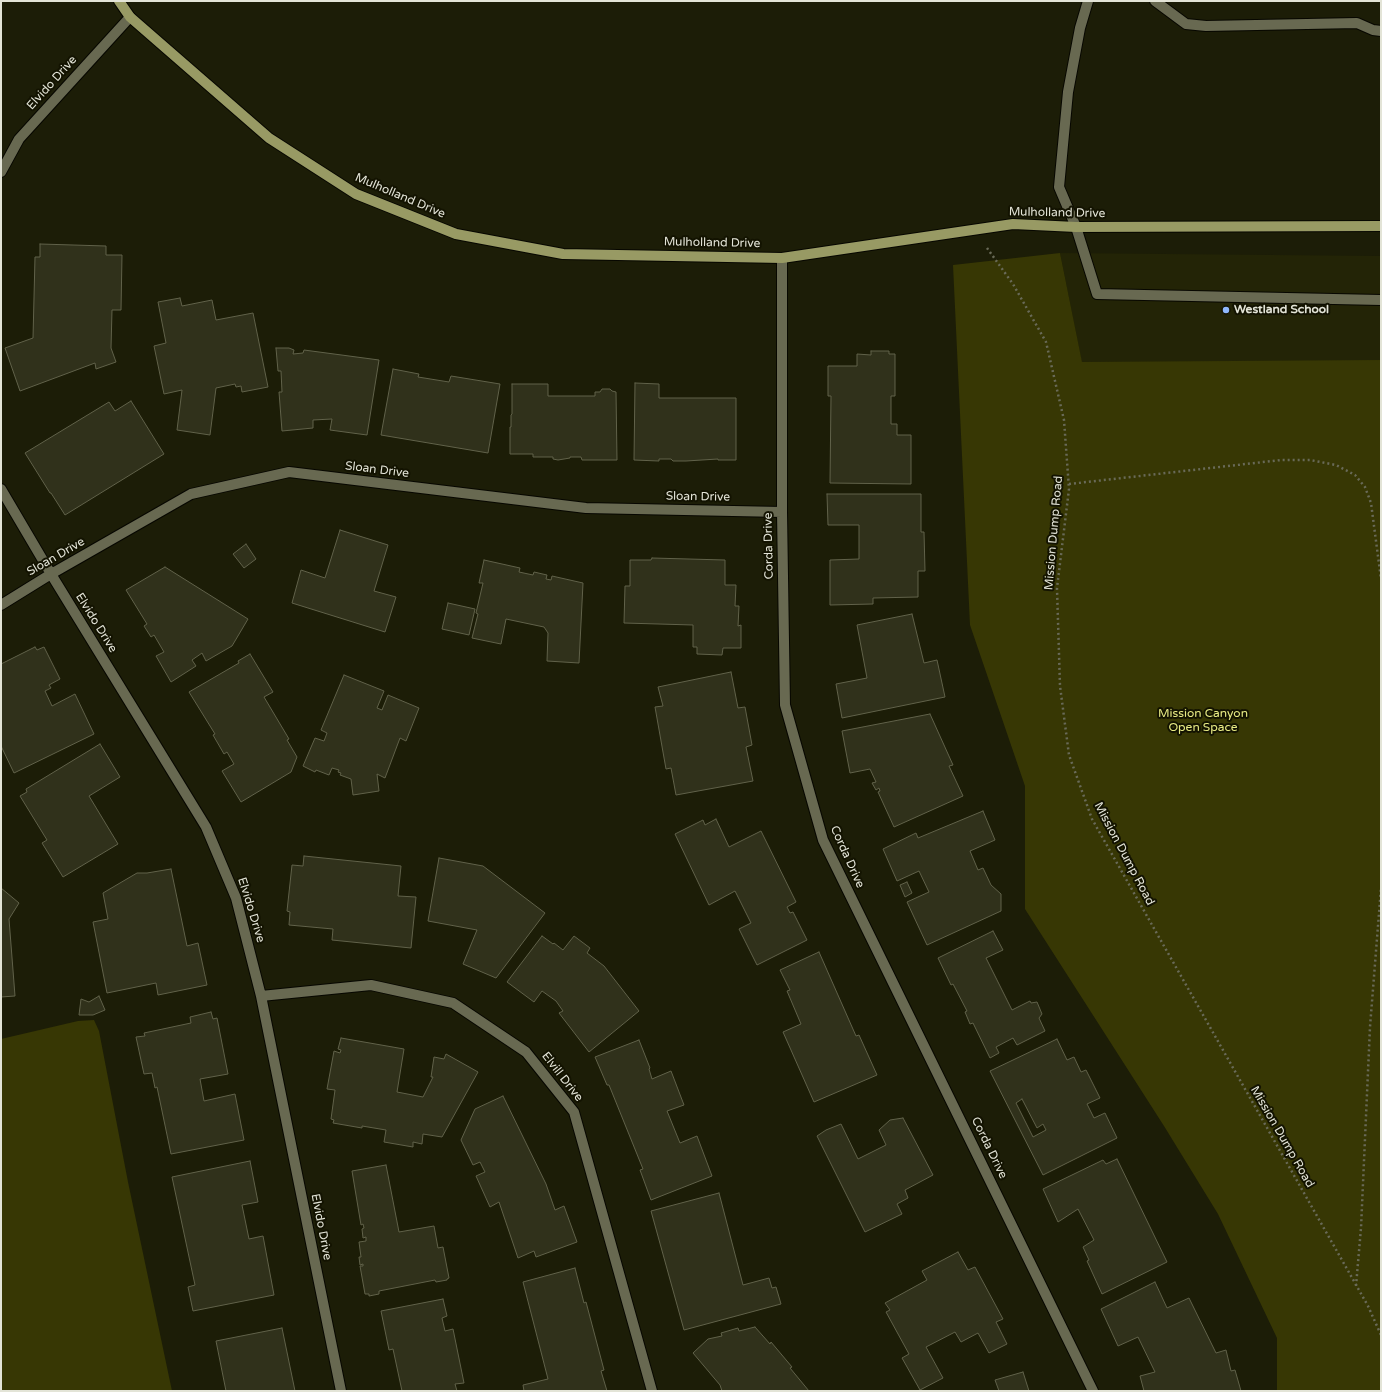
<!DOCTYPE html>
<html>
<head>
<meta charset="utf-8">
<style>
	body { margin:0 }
	#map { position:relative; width:1382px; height:1392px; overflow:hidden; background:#1c1d07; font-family:"Varela Round",sans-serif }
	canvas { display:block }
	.frame { position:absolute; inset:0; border:2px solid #e3e4d7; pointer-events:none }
</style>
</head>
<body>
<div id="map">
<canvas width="1382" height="1392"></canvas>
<div class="frame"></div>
</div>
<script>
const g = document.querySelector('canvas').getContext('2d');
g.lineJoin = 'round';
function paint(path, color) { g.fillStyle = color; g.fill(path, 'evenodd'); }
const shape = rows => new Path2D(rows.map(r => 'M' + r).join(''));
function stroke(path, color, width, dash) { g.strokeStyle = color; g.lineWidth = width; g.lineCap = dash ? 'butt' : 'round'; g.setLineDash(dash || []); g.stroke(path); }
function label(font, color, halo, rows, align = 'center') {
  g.font = font + ' "Varela Round",sans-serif'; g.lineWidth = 4; g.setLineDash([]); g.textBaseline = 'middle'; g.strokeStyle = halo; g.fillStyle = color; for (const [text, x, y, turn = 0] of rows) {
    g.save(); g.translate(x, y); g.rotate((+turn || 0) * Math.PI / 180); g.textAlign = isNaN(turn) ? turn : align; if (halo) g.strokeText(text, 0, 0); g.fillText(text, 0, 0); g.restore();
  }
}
const built = shape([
	[1060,253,1381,256,1381,364,1084,374]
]);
const green = shape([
	[1060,253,1082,362,1381,360,1381,1391,1277,1391,1277,1338,1218,1214,1164,1126,1025,909,1025,786,970,625,953,265],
	[94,1020,99,1031,128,1182,172,1391,1,1391,1,1039,78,1021]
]);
const building = shape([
	[40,244,106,246,106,255,122,255,121,310,112,310,111,348,116,362,96,369,95,363,20,391,5,348,33,338,35,257,40,257,40,244],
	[180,298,182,306,212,300,216,320,253,313,268,387,242,392,241,386,236,387,235,384,216,388,210,435,177,430,182,390,164,394,154,346,166,343,158,302,180,298],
	[276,348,289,348,294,350,293,354,303,353,304,350,379,360,367,435,330,430,332,419,313,420,313,428,282,431,279,392,282,392,281,371,278,371,276,348],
	[871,351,889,351,889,354,895,354,895,396,891,396,891,424,897,424,897,435,911,435,911,484,830,483,831,396,828,396,828,366,857,366,857,354,871,355,871,351],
	[393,369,419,374,418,377,449,382,451,376,500,384,488,453,381,435,393,369],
	[635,383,659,384,659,398,736,398,736,460,718,460,718,459,686,461,673,461,671,459,659,459,659,461,634,460,635,383],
	[512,384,548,384,548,396,595,396,595,392,600,392,602,389,610,389,612,391,616,392,617,460,582,460,581,457,570,457,570,458,558,460,553,459,553,457,533,457,533,454,510,454,510,427,511,427,511,415,512,414,512,384],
	[131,401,164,454,65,515,51,493,50,493,25,453,109,402,115,411,131,401],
	[827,494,921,494,921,532,924,532,925,571,918,571,918,597,873,598,873,604,830,605,830,560,859,559,859,525,828,525,827,494],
	[340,530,388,545,374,591,396,597,385,632,292,603,301,570,325,578,340,530],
	[246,544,256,559,244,568,233,554,246,544],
	[652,558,725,560,725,585,736,585,735,606,739,606,738,626,741,625,741,648,723,648,722,655,697,654,697,647,693,647,693,625,624,623,625,586,630,586,630,560,651,560,652,558],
	[484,560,520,568,519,572,533,575,534,572,547,575,546,579,551,580,552,576,583,583,579,663,547,661,548,633,544,627,506,619,501,644,472,638,478,614,476,613,483,583,479,583,484,560],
	[165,567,248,619,232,646,206,661,202,653,192,660,196,666,171,682,156,656,164,652,154,635,151,637,144,626,147,624,126,590,165,567],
	[448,603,475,609,469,635,442,629,448,603],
	[912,614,924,663,937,660,945,697,842,718,836,684,867,678,857,625,912,614],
	[35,647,37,650,44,647,60,679,49,685,51,688,45,691,52,706,75,694,94,734,14,773,1,746,1,664,35,647],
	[250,654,273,692,264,697,289,739,287,740,297,757,291,772,241,802,222,771,234,764,227,752,224,754,213,735,215,734,189,692,239,663,238,661,250,654],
	[731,672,738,708,745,707,752,745,746,747,753,781,676,795,671,768,666,769,655,707,663,706,658,687,731,672],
	[344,675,384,691,377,708,382,710,388,695,419,708,406,741,400,738,385,778,377,774,379,791,353,795,351,779,340,775,341,773,338,772,339,770,332,768,329,775,316,770,315,772,303,766,315,738,324,741,327,733,321,730,344,675],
	[930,714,953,765,949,766,963,796,894,827,878,792,880,791,879,788,876,790,872,783,876,782,870,769,850,773,842,731,930,714],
	[100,744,120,777,89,796,118,844,63,877,42,843,47,840,20,796,27,792,26,789,100,744],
	[983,811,995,840,970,851,978,870,983,868,991,885,1001,894,1001,911,927,945,907,902,929,892,919,871,897,881,883,849,916,833,918,838,983,811],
	[716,819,729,847,761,831,796,902,787,907,790,913,793,912,807,940,757,965,739,929,751,923,735,891,709,905,675,834,703,820,705,825,716,819],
	[304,856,401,866,398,896,416,897,411,948,332,940,333,929,289,925,290,912,287,911,292,865,303,866,304,856],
	[439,858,483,866,545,913,496,978,463,964,477,930,428,921,439,858],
	[171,869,187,946,198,943,207,985,158,995,156,983,107,993,93,922,108,919,103,893,137,873,147,873,171,869],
	[907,882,912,893,905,897,900,885,907,882],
	[1,888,19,903,9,919,15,996,1,997,1,888],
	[993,931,1003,950,986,958,1012,1010,1030,1001,1031,1003,1037,1002,1042,1014,1039,1018,1045,1031,1017,1045,1013,1038,996,1047,999,1053,990,1058,973,1023,970,1024,965,1012,967,1011,953,984,951,985,938,958,993,931],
	[542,936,553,944,554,943,563,950,574,936,590,948,587,953,604,966,639,1011,589,1052,559,1013,563,1011,556,1001,542,991,534,1002,507,982,542,936],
	[819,952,856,1036,859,1035,877,1075,814,1102,783,1032,801,1024,787,991,790,990,780,970,819,952],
	[99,996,105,1010,93,1015,79,1015,81,999,89,1002,99,996],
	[211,1012,213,1019,217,1018,228,1074,200,1079,204,1101,235,1094,244,1140,171,1154,157,1087,155,1088,152,1073,144,1074,136,1037,145,1036,144,1033,191,1023,190,1017,211,1012],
	[341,1038,404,1049,397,1092,423,1097,433,1077,431,1077,434,1057,444,1059,446,1054,478,1072,442,1137,423,1134,422,1144,413,1142,413,1147,384,1142,386,1130,362,1126,362,1128,333,1123,334,1120,331,1119,335,1090,327,1089,334,1051,340,1053,341,1050,338,1049,341,1038],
	[1057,1039,1067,1060,1074,1057,1081,1072,1086,1070,1100,1098,1087,1104,1094,1118,1105,1113,1117,1138,1043,1175,990,1071,1057,1039],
	[1022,1099,1037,1128,1043,1124,1046,1130,1033,1137,1016,1103,1022,1099],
	[639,1040,650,1068,649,1069,652,1079,671,1071,684,1105,667,1111,680,1143,697,1136,712,1176,651,1200,640,1170,643,1169,609,1085,607,1085,595,1057,639,1040],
	[503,1096,546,1184,555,1210,564,1206,577,1242,536,1257,534,1251,518,1258,499,1202,490,1207,476,1176,485,1172,480,1162,473,1165,461,1140,475,1109,503,1096],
	[903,1118,933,1175,905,1190,908,1198,897,1204,902,1214,865,1232,817,1136,826,1130,841,1124,858,1159,886,1145,879,1130,890,1120,903,1118],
	[1117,1159,1167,1262,1102,1294,1087,1261,1089,1260,1083,1247,1094,1240,1078,1209,1058,1222,1043,1189,1103,1160,1106,1164,1117,1159],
	[250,1161,258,1202,242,1205,249,1239,263,1236,274,1295,193,1311,188,1287,195,1285,172,1177,250,1161],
	[386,1165,399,1232,434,1226,438,1248,443,1247,449,1278,447,1279,447,1280,436,1282,435,1280,379,1291,379,1294,369,1296,369,1294,365,1294,360,1266,363,1266,363,1264,360,1265,359,1257,361,1257,359,1242,366,1241,366,1237,363,1238,362,1229,364,1228,363,1224,361,1225,352,1171,386,1165],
	[719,1193,743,1285,769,1278,772,1288,776,1287,781,1304,684,1330,651,1211,719,1193],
	[958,1252,968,1270,975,1267,1003,1319,996,1322,1007,1344,989,1353,978,1333,961,1342,955,1332,926,1347,943,1378,920,1390,902,1358,909,1354,886,1312,890,1310,885,1303,927,1280,922,1271,958,1252],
	[575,1268,584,1303,586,1302,604,1370,601,1371,607,1391,524,1391,523,1385,548,1379,523,1282,575,1268],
	[1155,1282,1167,1308,1189,1298,1216,1353,1226,1350,1231,1371,1235,1370,1241,1391,1144,1391,1140,1376,1155,1372,1138,1337,1118,1346,1101,1309,1155,1282],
	[443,1299,447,1316,442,1318,445,1331,453,1329,464,1383,455,1384,457,1391,402,1391,393,1349,389,1350,381,1311,443,1299],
	[755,1327,770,1344,771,1342,792,1367,790,1368,809,1391,722,1391,720,1385,693,1353,708,1339,722,1336,721,1333,738,1328,739,1331,755,1327],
	[282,1328,295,1391,226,1391,216,1341,282,1328],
	[1023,1372,1029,1391,999,1391,995,1380,1023,1372]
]);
const path = shape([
	[987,248,1013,284,1046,342,1064,420,1069,489,1057,588,1060,686,1069,755,1092,819,1368,1306,1381,1335],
	[1069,484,1281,460,1310,460,1336,465,1355,475,1365,487,1371,503,1381,579],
	[1356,1286,1361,1228,1370,1027,1381,888]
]);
const minor = shape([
	[1088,1,1080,28,1068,92,1059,187,1076,227,1097,294,1381,300],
	[1155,1,1186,24,1206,26,1357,23,1373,30,1381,31],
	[1,172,19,139,130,17],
	[782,258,782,512,785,705,823,840,1093,1391],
	[1,489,51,574,206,827,236,898,261,996,341,1391],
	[1,605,51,574,191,494,289,472,586,508,782,512],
	[261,996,371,985,453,1003,526,1052,574,1112,652,1391]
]);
const major = shape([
	[119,1,130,17,269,138,356,194,456,234,563,254,782,258,1013,224,1076,227,1381,226]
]);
const markers = [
	[1226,310,4,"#8fb8fd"]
];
const streetNames = [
	["Elvido Drive",52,83,-48],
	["Mulholland Drive",400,196,23],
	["Mulholland Drive",1057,213,1],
	["Mulholland Drive",712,243,1],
	["Sloan Drive",377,470,7],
	["Sloan Drive",698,497,1],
	["Mission Dump Road",1054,533,-85],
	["Corda Drive",769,546,-91],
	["Sloan Drive",56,557,-30],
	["Elvido Drive",96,623,58],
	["Mission Dump Road",1124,854,62],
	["Corda Drive",847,857,66],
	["Elvido Drive",251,910,73],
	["Elvill Drive",562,1077,52],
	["Mission Dump Road",1282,1137,60],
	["Corda Drive",989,1148,64],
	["Elvido Drive",321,1227,79]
];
const poiNames = [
	["Westland School",1234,310]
];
const parkNames = [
	["Mission Canyon",1203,714],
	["Open Space",1203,728]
];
paint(built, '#232406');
paint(green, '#373704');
paint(building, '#30311b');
stroke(building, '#61624a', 1);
stroke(minor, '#070700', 12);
stroke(major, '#070700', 12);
stroke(path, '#696a58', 2.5, [2, 3]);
stroke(minor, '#686951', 10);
stroke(major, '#989a64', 10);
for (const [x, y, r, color] of markers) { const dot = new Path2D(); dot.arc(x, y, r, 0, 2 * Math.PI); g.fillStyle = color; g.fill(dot); stroke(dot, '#131301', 1.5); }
label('12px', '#e3e4d7', '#131301', streetNames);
label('bold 12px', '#e3e4d7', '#131301', poiNames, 'left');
label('12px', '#e8eb84', '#131301', parkNames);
</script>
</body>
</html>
